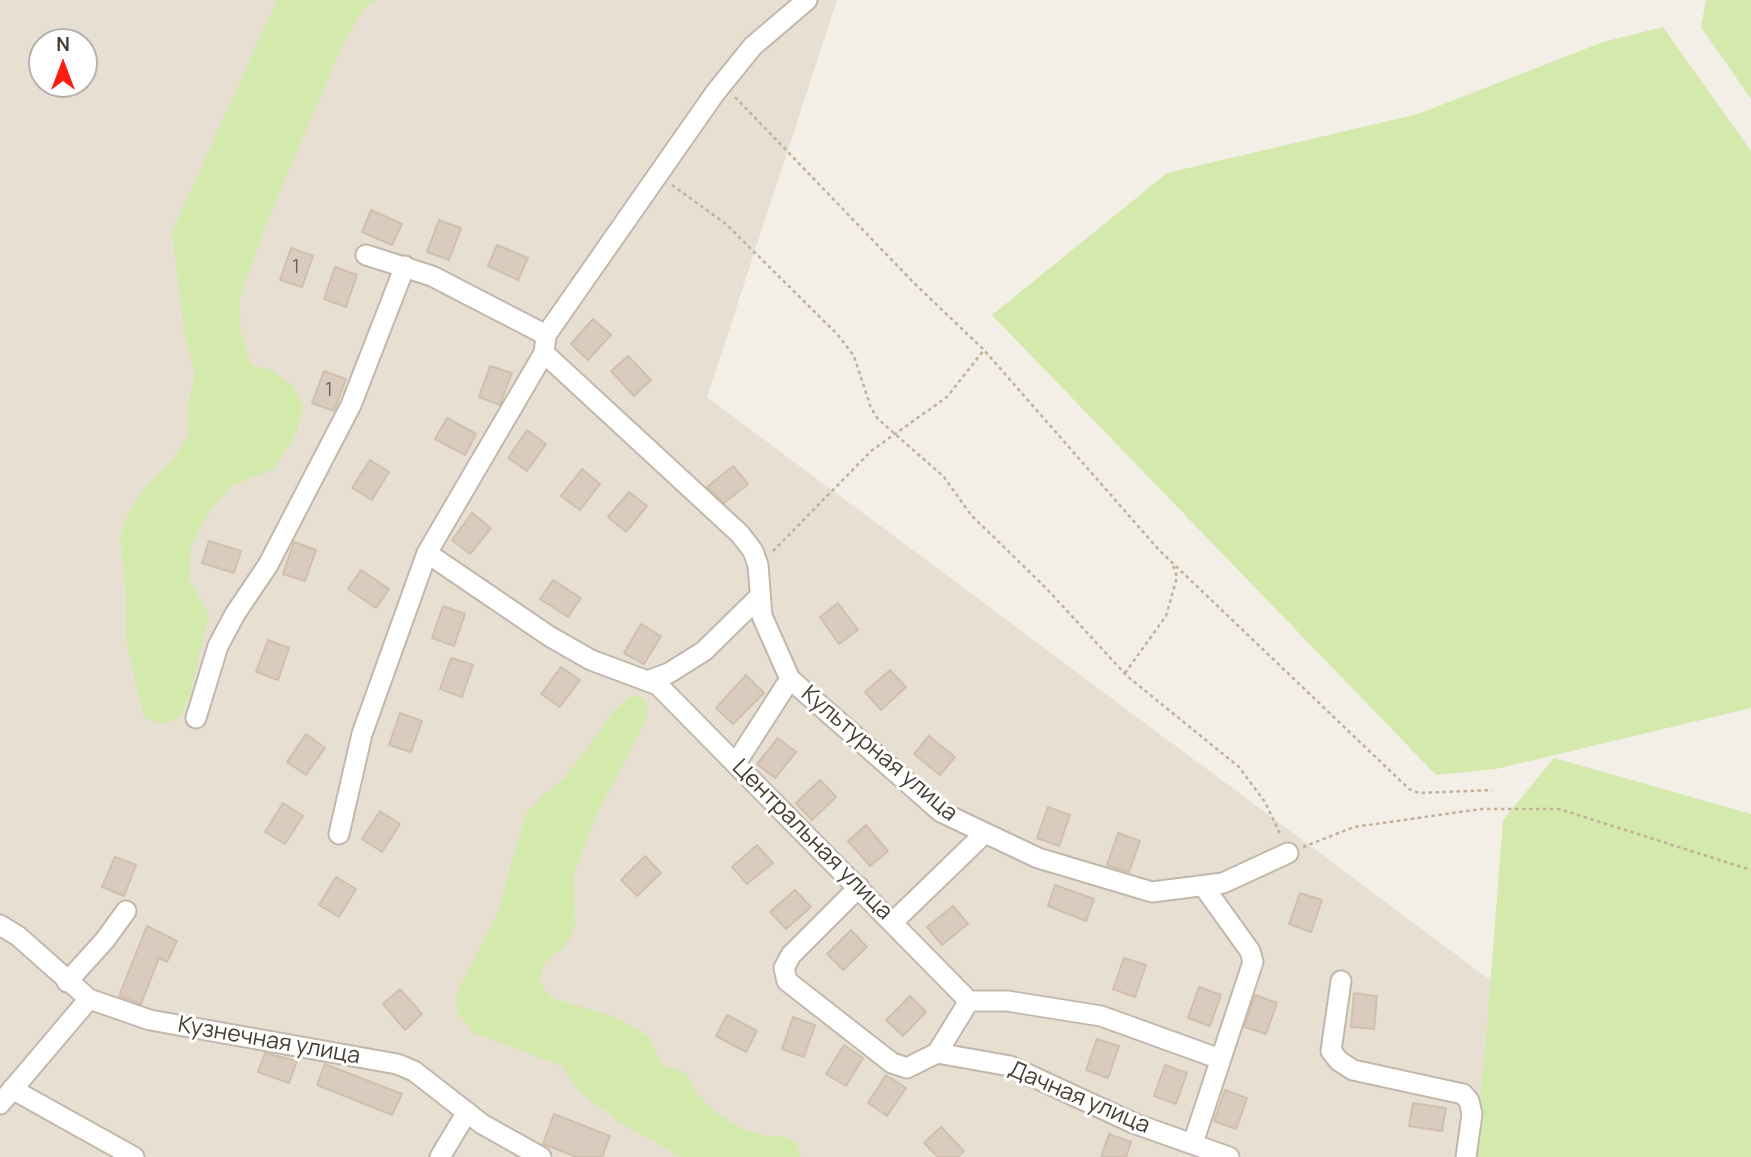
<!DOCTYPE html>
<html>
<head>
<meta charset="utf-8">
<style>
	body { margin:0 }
	#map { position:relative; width:1751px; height:1157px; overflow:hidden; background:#f3eee6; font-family:Manrope,sans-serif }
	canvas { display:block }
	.north { position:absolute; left:28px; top:28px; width:70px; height:70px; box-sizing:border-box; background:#fff; border:2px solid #b5b2ae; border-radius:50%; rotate:0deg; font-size:19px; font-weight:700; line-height:28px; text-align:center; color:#463e35 }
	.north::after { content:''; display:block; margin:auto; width:24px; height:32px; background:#ff1c11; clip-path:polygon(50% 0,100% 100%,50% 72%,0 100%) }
</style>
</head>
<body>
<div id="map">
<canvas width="1751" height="1157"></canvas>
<div class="north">N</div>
</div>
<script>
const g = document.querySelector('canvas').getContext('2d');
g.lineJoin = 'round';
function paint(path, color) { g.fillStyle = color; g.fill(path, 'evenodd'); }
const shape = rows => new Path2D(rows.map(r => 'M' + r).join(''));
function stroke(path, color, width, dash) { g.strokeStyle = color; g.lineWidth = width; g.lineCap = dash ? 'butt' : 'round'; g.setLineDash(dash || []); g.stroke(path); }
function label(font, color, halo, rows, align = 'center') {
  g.font = font + ' Manrope,sans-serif'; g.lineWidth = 6; g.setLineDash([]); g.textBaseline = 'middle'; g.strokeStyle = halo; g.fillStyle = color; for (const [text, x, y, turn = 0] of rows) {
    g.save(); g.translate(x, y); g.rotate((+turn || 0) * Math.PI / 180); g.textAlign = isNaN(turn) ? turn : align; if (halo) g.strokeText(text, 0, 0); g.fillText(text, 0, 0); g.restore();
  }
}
const residential = shape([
	[0,0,837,0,707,397,1728,1157,0,1157],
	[42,42,84,42,84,84,42,84]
]);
const green = shape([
	[277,0,376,0,365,7,343,44,270,215,239,299,241,333,252,365,272,370,293,386,304,407,296,434,273,469,230,487,209,512,191,545,189,579,209,615,189,699,180,717,162,724,144,717,126,640,126,594,120,536,127,515,147,485,174,458,189,433,188,407,195,373,184,331,172,232],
	[1706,0,1751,0,1751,99,1701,27],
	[1663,27,1751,151,1751,708,1496,769,1436,775,992,315,1167,173,1418,114,1603,42],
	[630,696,641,697,647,703,647,718,594,820,574,875,575,927,569,941,543,965,540,983,552,998,618,1018,648,1036,663,1065,687,1074,698,1094,715,1112,739,1127,767,1136,784,1136,797,1143,801,1157,681,1157,621,1123,588,1098,575,1086,562,1066,474,1033,457,1012,457,992,499,909,525,815,541,797,564,779,612,714],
	[1554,758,1751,814,1751,1157,1473,1157,1485,1052,1503,820]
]);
const building = shape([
	[371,210,402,224,392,245,362,232,371,210],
	[439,220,461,228,449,260,427,252,439,220],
	[497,245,528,258,518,280,488,266,497,245],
	[291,248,313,256,302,287,280,280,291,248],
	[335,267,357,275,346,307,324,299,335,267],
	[593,319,611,335,588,360,571,344,593,319],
	[628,356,651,380,634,396,611,371,628,356],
	[490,366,512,373,500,405,479,397,490,366],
	[324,371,346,379,334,411,312,403,324,371],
	[447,418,476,434,465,455,435,439,447,418],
	[527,430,546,444,527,471,508,458,527,430],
	[370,460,389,472,372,500,352,488,370,460],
	[733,466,748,484,724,503,707,487,733,466],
	[582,469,600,484,580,510,561,496,582,469],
	[629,492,647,506,626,532,608,517,629,492],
	[472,513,491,528,470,554,452,540,472,513],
	[209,541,241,551,234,573,202,563,209,541],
	[294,542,316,550,305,581,283,574,294,542],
	[361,570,389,589,376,608,348,589,361,570],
	[553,580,581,598,568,617,540,599,553,580],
	[838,603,858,630,839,644,820,617,838,603],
	[443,606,465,614,454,646,432,638,443,606],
	[641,624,661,636,644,664,624,653,641,624],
	[268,640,289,648,278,680,256,672,268,640],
	[451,658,473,665,462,697,440,689,451,658],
	[561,667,580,680,560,707,541,694,561,667],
	[890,670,906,687,881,710,865,692,890,670],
	[746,675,764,693,733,724,716,708,746,675],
	[400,713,422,721,411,752,389,745,400,713],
	[306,734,325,748,306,775,287,762,306,734],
	[929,736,955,757,940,775,914,754,929,736],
	[778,738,796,752,775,778,757,764,778,738],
	[820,780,836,797,812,820,796,803,820,780],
	[283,803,303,816,285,844,265,832,283,803],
	[1048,807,1070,815,1059,846,1037,838,1048,807],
	[380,811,400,824,382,852,362,839,380,811],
	[866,825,888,851,870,866,848,841,866,825],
	[1118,833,1140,841,1129,872,1107,865,1118,833],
	[757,845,773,863,747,884,732,867,757,845],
	[645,856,661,873,637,896,621,880,645,856],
	[115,857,136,865,124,896,102,887,115,857],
	[336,877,356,889,339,917,319,905,336,877],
	[1055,885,1094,899,1086,921,1048,906,1055,885],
	[795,890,811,907,786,929,770,912,795,890],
	[1300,893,1322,900,1311,932,1289,924,1300,893],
	[953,906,968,924,942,945,927,927,953,906],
	[147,926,177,941,167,962,159,958,141,1004,119,996,147,926],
	[851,930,867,947,843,970,827,954,851,930],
	[1124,958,1146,965,1135,997,1113,989,1124,958],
	[1199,987,1221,995,1210,1026,1188,1018,1199,987],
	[400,989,422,1014,405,1030,383,1004,400,989],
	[1354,993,1377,996,1374,1029,1351,1027,1354,993],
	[1255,995,1277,1003,1266,1034,1244,1027,1255,995],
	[910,996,926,1012,903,1036,886,1020,910,996],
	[727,1015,757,1031,746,1052,716,1036,727,1015],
	[793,1017,815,1025,804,1057,782,1049,793,1017],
	[1097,1039,1119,1046,1108,1078,1086,1070,1097,1039],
	[844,1045,863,1058,846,1086,826,1074,844,1045],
	[265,1053,297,1061,289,1083,258,1072,265,1053],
	[325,1064,402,1094,392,1115,317,1085,325,1064],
	[1165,1065,1187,1073,1176,1104,1154,1096,1165,1065],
	[886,1075,906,1088,887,1116,868,1103,886,1075],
	[1225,1090,1247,1098,1236,1129,1214,1121,1225,1090],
	[1413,1103,1446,1108,1442,1131,1409,1126,1413,1103],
	[554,1114,610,1136,602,1157,577,1157,543,1144,554,1114],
	[941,1127,964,1151,958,1157,938,1157,924,1143,941,1127],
	[1109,1134,1131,1142,1126,1157,1101,1157,1109,1134]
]);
const path = shape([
	[735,97,915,284,984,350,1159,550,1409,789,1419,793,1492,790],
	[672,185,726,224,838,335,854,356,871,408,878,419,944,477,971,515,1046,588,1127,676,1239,767,1265,802,1281,836],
	[773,551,871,451,947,397,984,350],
	[1125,673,1166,616,1177,577,1173,565],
	[1303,847,1354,827,1481,809,1559,809,1751,870]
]);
const minor = shape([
	[366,255,432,276,546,335],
	[544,353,740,534,753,551,758,565,762,616,790,679,941,812,1038,858,1152,892,1223,883,1288,853],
	[427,553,549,636,591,660,658,685,969,1001,1007,1001,1101,1016,1220,1059],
	[650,680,669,673,704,651,759,597],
	[196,718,218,646,235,614,268,565,351,405,405,266],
	[736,763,790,679],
	[339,834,362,734,427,553,544,353,546,335,715,93,753,46,807,0],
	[859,887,791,955,784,968,787,981,892,1063,907,1068,937,1053,1010,1066,1133,1123,1229,1157],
	[893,922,985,833],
	[0,925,18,936,89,999,150,1020,397,1064,414,1071,482,1124,541,1157],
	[1341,981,1331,1051,1339,1061,1353,1070,1463,1094,1469,1101,1472,1114,1466,1157],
	[67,982,105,940,126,911],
	[937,1053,969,1001],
	[12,1089,134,1157],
	[0,1104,89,999],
	[1193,1143,1253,962,1250,951,1204,887],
	[440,1157,467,1112]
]);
const numberNames = [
	["1",296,268],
	["1",329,391]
];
const streetNames = [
	["Культурная улица",879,754,40],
	["Центральная улица",812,840,45],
	["Кузнечная улица",269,1041,10],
	["Дачная улица",1079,1098,23]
];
paint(residential, '#e8dfd3');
paint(green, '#d4eaac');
paint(building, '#d9cbbd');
stroke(building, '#d1bfad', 2);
stroke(minor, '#c2b7ab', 23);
stroke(path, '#c2af98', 2.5, [3.5, 3.5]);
stroke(minor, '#fff', 19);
label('19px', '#6b6157', null, numberNames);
label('23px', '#463e35', '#fff', streetNames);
</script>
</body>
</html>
